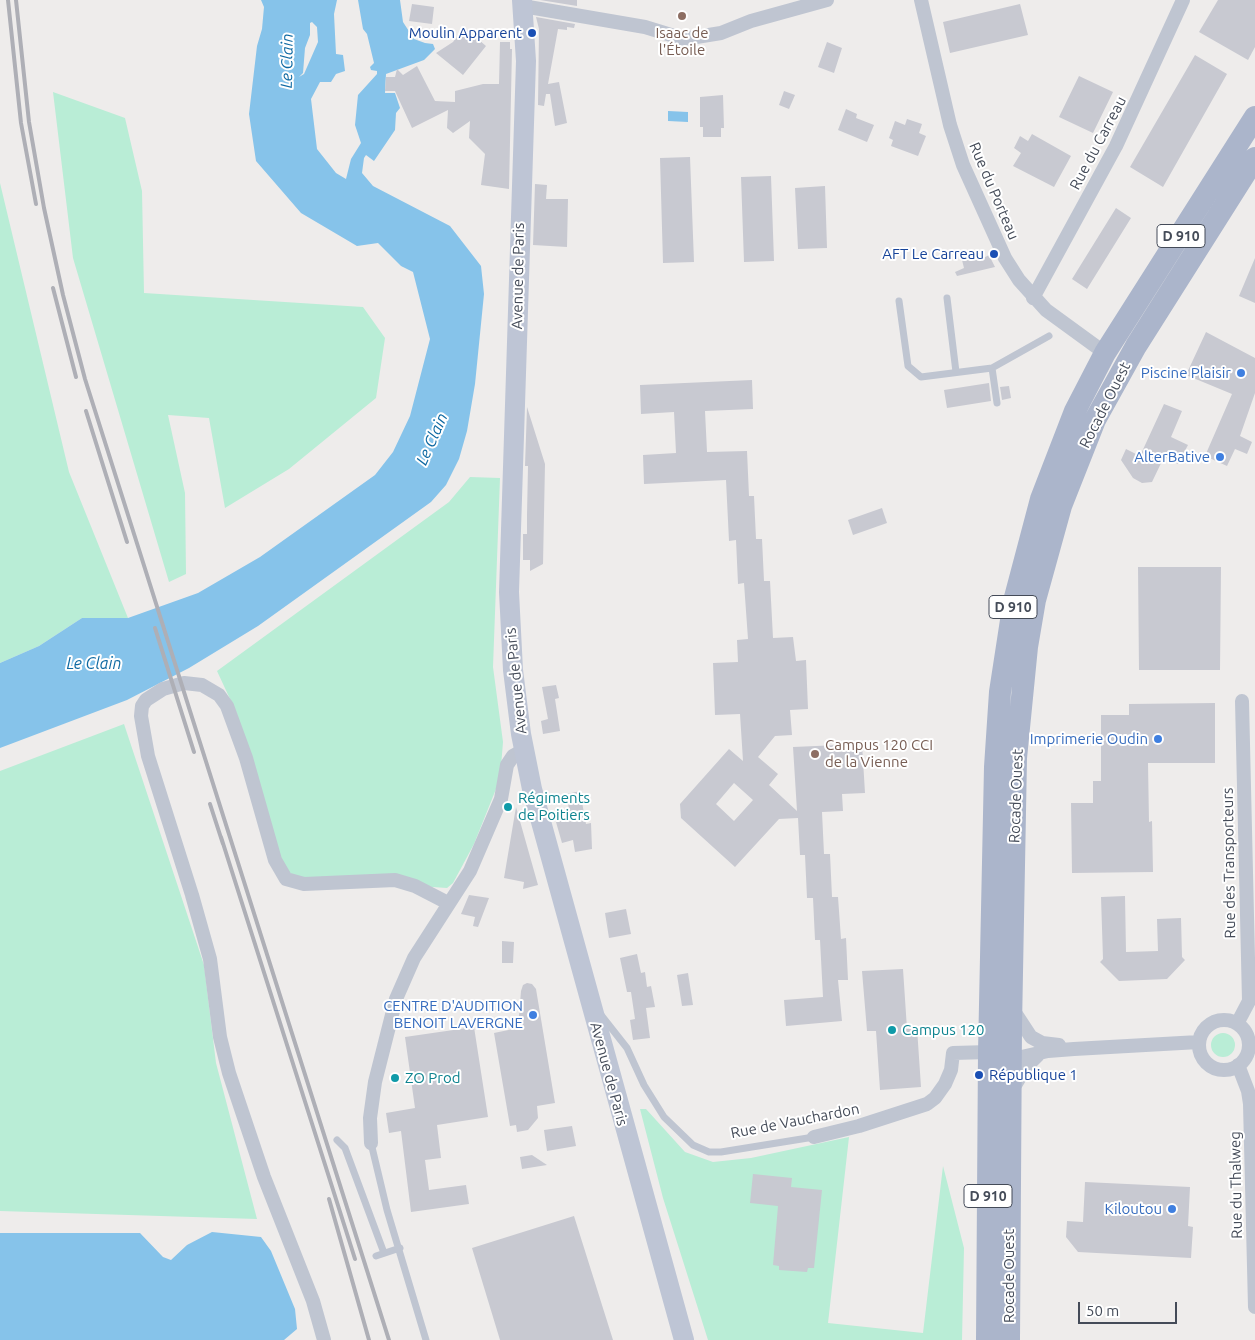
<!DOCTYPE html>
<html>
<head>
<meta charset="utf-8">
<style>
	body { margin:0 }
	#map { position:relative; width:1255px; height:1340px; overflow:hidden; background:#eeeceb; font-family:Ubuntu,sans-serif }
	canvas { display:block }
	.scale { position:absolute; left:1078px; top:1302px; width:99px; height:22px; box-sizing:border-box; border:2px solid #444b58; border-top:0; padding-left:6px; font-size:15px; line-height:18px; white-space:nowrap; color:#444b58; -webkit-text-stroke:4px #fff; paint-order:stroke }
</style>
</head>
<body>
<div id="map">
<canvas width="1255" height="1340"></canvas>
<div class="scale">50 m</div>
</div>
<script>
const g = document.querySelector('canvas').getContext('2d');
g.lineJoin = 'round';
function paint(path, color) { g.fillStyle = color; g.fill(path, 'evenodd'); }
const shape = rows => new Path2D(rows.map(r => 'M' + r).join(''));
function stroke(path, color, width, dash) { g.strokeStyle = color; g.lineWidth = width; g.lineCap = dash ? 'butt' : 'round'; g.setLineDash(dash || []); g.stroke(path); }
function label(font, color, halo, rows, align = 'center') {
  g.font = font + ' Ubuntu,sans-serif'; g.lineWidth = 4; g.setLineDash([]); g.textBaseline = 'middle'; g.strokeStyle = halo; g.fillStyle = color; for (const [text, x, y, turn = 0] of rows) {
    g.save(); g.translate(x, y); g.rotate((+turn || 0) * Math.PI / 180); g.textAlign = isNaN(turn) ? turn : align; if (halo) g.strokeText(text, 0, 0); g.fillText(text, 0, 0); g.restore();
  }
}
const green = shape([
	[53,92,125,118,142,191,144,293,363,307,385,338,376,398,289,469,225,508,209,418,168,415,185,493,186,574,169,582,73,258],
	[0,183,69,472,128,618,82,618,39,646,0,663],
	[470,477,500,478,493,667,503,742,500,779,474,844,453,883,447,888,302,878,291,874,280,862,237,714,217,671,449,502],
	[124,724,204,965,216,1063,257,1219,0,1211,0,771],
	'1211 1045a12 12 0 1 1 24 0a12 12 0 1 1-24 0Z',
	[640,1109,646,1109,685,1152,713,1162,751,1158,849,1137,828,1323,923,1333,943,1166,964,1248,962,1340,708,1340,663,1198]
]);
const water = shape([
	[261,0,337,0,334,14,336,54,343,55,345,71,336,74,331,82,320,82,311,99,317,149,336,173,346,179,351,159,361,143,355,125,358,95,377,74,377,71,371,70,370,67,374,63,367,34,363,29,358,0,400,0,403,22,414,39,425,43,433,44,435,49,424,60,386,74,385,93,395,93,400,108,396,113,395,130,374,161,366,155,364,158,362,173,373,186,450,226,481,266,484,294,475,384,467,431,459,459,446,485,431,502,258,626,189,668,127,700,0,748,0,663,39,646,82,618,128,618,198,593,260,557,375,475,393,452,410,416,430,339,413,272,401,266,378,243,357,246,301,213,256,161,249,114,257,46,262,29,264,7],
	[312,22,317,27,318,42,304,74,299,77,303,73,305,48,310,35,310,23],
	[668,111,688,112,688,122,668,121],
	[212,1232,261,1237,271,1251,295,1309,297,1329,284,1340,0,1340,0,1233,140,1233,163,1257,171,1260,187,1245]
]);
const building = shape([
	[540,0,577,0,577,6],
	[1218,0,1255,0,1255,47,1248,60,1199,32],
	[412,4,434,7,432,24,409,21],
	[1020,4,1028,35,950,53,943,22],
	[536,17,575,24,574,28,567,27,567,30,558,29,548,84,559,82,567,123,555,126,550,94,546,94,544,106,538,105,539,29],
	[464,27,486,46,463,75,436,53,453,42],
	[500,42,510,42,510,49,512,49,509,189,481,185,485,154,469,138,470,121,453,133,447,128,448,110,412,128,395,91,385,91,386,77,395,77,397,69,403,75,417,66,435,101,455,102,455,91,483,84,499,84],
	[827,42,842,48,834,73,818,67],
	[1195,55,1227,74,1163,187,1130,167],
	[1079,76,1113,92,1093,133,1059,117],
	[784,91,795,95,789,109,779,105],
	[723,95,724,128,721,128,721,137,703,137,703,127,700,127,700,97],
	[846,109,857,114,856,118,874,125,867,142,838,130],
	[907,119,922,124,919,133,926,136,918,156,891,146,893,140,889,138,895,121,905,125],
	[1032,134,1071,156,1054,187,1013,166,1021,153,1014,148,1020,136,1028,141],
	[690,157,694,262,663,263,660,158],
	[771,176,774,261,744,262,741,177],
	[535,184,547,185,546,199,568,199,567,247,533,245],
	[825,186,827,248,798,249,795,188],
	[1116,208,1131,218,1087,289,1072,279],
	[972,250,978,261,989,255,995,267,957,276,955,272,964,268,960,252],
	[1255,258,1255,303,1239,296],
	[1206,332,1255,358,1255,393,1240,436,1252,442,1247,454,1235,449,1227,466,1205,456,1232,394,1186,375],
	[752,380,753,409,705,411,707,452,747,451,749,496,754,496,756,539,762,539,764,581,770,581,773,638,793,637,796,661,806,660,808,709,790,710,792,735,775,736,758,757,778,774,769,785,797,811,793,747,862,744,865,793,842,794,843,811,822,812,824,854,830,854,832,897,838,897,841,939,846,938,848,980,838,980,842,1021,786,1026,784,1000,823,997,820,940,815,940,813,898,807,898,805,855,800,855,798,818,779,819,735,867,681,818,680,804,729,749,743,761,740,714,715,715,713,663,738,662,737,640,748,639,744,583,738,584,736,540,729,541,726,480,644,484,643,455,676,453,674,412,641,414,640,385],
	[734,783,753,800,734,821,716,804],
	[989,383,991,401,947,408,944,390],
	[1009,386,1011,398,1002,400,1000,387],
	[1164,404,1182,411,1171,437,1188,445,1178,464,1164,457,1152,482,1142,483,1133,478,1121,460,1126,449,1140,456],
	[527,407,545,464,543,564,530,571,530,560,523,560,523,534,527,534,527,515,528,466,525,466],
	[882,508,887,523,853,535,848,520],
	[1138,567,1221,567,1220,670,1139,670],
	[556,685,559,698,555,699,560,731,543,734,541,721,548,719,542,687],
	[1215,703,1215,763,1148,763,1149,822,1152,821,1153,872,1072,873,1071,803,1093,803,1093,781,1101,781,1101,715,1129,715,1129,704],
	[580,791,586,824,591,823,592,849,575,852,573,840,562,843,556,822,570,819,567,794],
	[516,807,538,885,523,889,524,882,504,878],
	[469,895,489,898,478,927,473,926,475,917,461,914],
	[1125,896,1126,952,1158,951,1157,919,1181,918,1182,957,1185,960,1167,979,1119,981,1100,962,1103,959,1101,897],
	[626,909,631,934,609,938,605,913],
	[502,941,514,942,513,963,502,963],
	[637,954,641,973,645,972,647,987,651,986,655,1007,646,1008,650,1038,633,1040,630,1020,635,1019,631,992,627,992,620,958],
	[903,969,907,1029,917,1028,921,1087,880,1090,876,1031,867,1031,862,971],
	[688,973,693,1005,682,1006,677,975],
	[527,983,532,984,536,989,555,1103,537,1106,538,1118,528,1130,517,1132,516,1125,510,1126,494,1033,518,1028,521,991,523,985],
	[474,1027,488,1117,437,1125,441,1158,425,1160,429,1190,466,1185,469,1204,411,1212,401,1131,389,1133,386,1113,415,1108,405,1037],
	[572,1126,576,1146,547,1151,544,1130],
	[532,1155,547,1165,522,1169,520,1157],
	[753,1174,792,1178,791,1187,822,1190,814,1268,808,1268,807,1272,779,1270,779,1266,773,1265,778,1206,750,1203],
	[1085,1182,1190,1187,1188,1226,1193,1227,1191,1258,1078,1252,1066,1237,1067,1221,1083,1222],
	[574,1216,613,1340,500,1340,472,1248]
]);
const lane = shape([
	[947,298,956,372],
	[899,301,908,366,921,377,992,368,1049,336],
	[992,368,997,403],
	[601,1015,627,1048,644,1085,664,1117,693,1145,709,1152,721,1152,814,1137],
	[337,1140,345,1148,384,1253],
	[371,1143,387,1210,426,1340],
	[376,1256,400,1248]
]);
const street = shape([
	[921,0,950,125,963,165,1005,258,1019,280,1046,310,1105,353],
	[523,6,645,27,684,39,721,33,751,21,827,0],
	[1033,298,1116,146,1183,0],
	[1014,1011,1031,1037,1042,1043,1059,1045],
	'1199 1045a25 25 0 1 1 50 0a25 25 0 1 1-50 0Z',
	[1238,1022,1249,1001,1242,701],
	[1238,1065,1248,1091,1250,1104,1255,1307],
	[1012,1090,1026,1067,1038,1055],
	[814,1137,859,1126,927,1104,935,1098,945,1084,951,1070,953,1053,989,1052,1017,1058,1048,1051,1074,1049,1199,1042],
	[371,1143,370,1118,375,1082,396,999,414,958,470,871,501,799,507,765,513,756,524,750],
	[324,1340,313,1301,264,1177,229,1073,220,1037,210,959,192,895,148,756,141,716,142,706,146,700,163,689,184,683,202,685,219,695,227,706,246,758,275,860,286,879,304,884,395,880,415,886,448,903]
]);
const secondary = shape([
	[522,0,526,61,509,592,513,670,521,734,532,789,684,1340]
]);
const primary = shape([
	[987,1340,989,1052,995,767,1000,692,1014,601,1041,499,1075,411,1105,353,1255,117],
	[1009,1340,1011,1026,1016,758,1027,647,1035,600,1061,506,1095,420,1136,346,1255,158]
]);
const rail = shape([
	[8,0,21,123,36,204],
	[16,0,29,122,44,208,63,295,85,379,389,1340],
	[53,288,76,377],
	[86,411,127,542],
	[155,628,194,752],
	[210,804,223,844],
	[221,837,355,1259],
	[329,1199,369,1340]
]);
const markers = [
	[682,16,5,"#8d6e63"],
	[532,33,5,"#1a4fb4"],
	[994,254,5,"#1a4fb4"],
	[1241,373,5,"#3f7fe0"],
	[1220,457,5,"#3f7fe0"],
	[1158,739,5,"#3f7fe0"],
	[815,754,5,"#8d6e63"],
	[508,807,5,"#0f9aa8"],
	[533,1015,5,"#3f7fe0"],
	[892,1030,5,"#0f9aa8"],
	[979,1075,5,"#1a4fb4"],
	[395,1078,5,"#0f9aa8"],
	[1172,1209,5,"#3f7fe0"]
];
const shields = [
	[1181,236,48],
	[1013,607,48],
	[988,1196,48]
];
const shieldNames = [
	["D 910",1181,236],
	["D 910",1013,607],
	["D 910",988,1196]
];
const transitNames = [
	["Moulin Apparent",522,33],
	["AFT Le Carreau",984,254],
	["République 1",989,1075,"left"]
];
const educationNames = [
	["Isaac de",682,33],
	["l'Étoile",682,50],
	["Campus 120 CCI",825,745,"left"],
	["de la Vienne",825,762,"left"]
];
const streetNames = [
	["Rue du Carreau",1098,143,-62],
	["Rue du Porteau",994,191,67],
	["Avenue de Paris",518,276,-89],
	["Rocade Ouest",1105,405,-63],
	["Avenue de Paris",516,681,-96],
	["Rocade Ouest",1016,796,-88],
	["Rue des Transporteurs",1229,863,-91],
	["Avenue de Paris",609,1074,75],
	["Rue de Vauchardon",795,1121,-11],
	["Rue du Thalweg",1236,1185,-91],
	["Rocade Ouest",1009,1276,-90]
];
const shopNames = [
	["Piscine Plaisir",1231,373],
	["AlterBative",1210,457],
	["Imprimerie Oudin",1148,739],
	["CENTRE D'AUDITION",523,1006],
	["BENOIT LAVERGNE",523,1023],
	["Kiloutou",1162,1209]
];
const cultureNames = [
	["Régiments",518,798],
	["de Poitiers",518,815],
	["Campus 120",902,1030],
	["ZO Prod",405,1078]
];
const waterNames = [
	["Le Clain",287,61,-89],
	["Le Clain",432,439,-66],
	["Le Clain",94,664]
];
paint(green, '#b9edd6');
paint(water, '#86c3ea');
paint(building, '#c8c9d1');
stroke(lane, '#bfc5d1', 7);
stroke(street, '#bfc5d1', 14);
stroke(secondary, '#bec5d5', 20);
stroke(primary, '#abb5cb', 22);
stroke(rail, '#aeafb6', 4);
for (const [x, y, r, color] of markers) { const dot = new Path2D(); dot.arc(x, y, r, 0, 2 * Math.PI); g.fillStyle = color; g.fill(dot); stroke(dot, '#fff', 2); }
for (const [x, y, w] of shields) { const box = new Path2D(); box.roundRect(x - w / 2, y - 11.5, w, 23, 4); g.fillStyle = '#fff'; g.fill(box); stroke(box, '#444b58', 1); }
label('bold 14px', '#444b58', null, shieldNames);
label('15px', '#164399', '#fff', transitNames, 'right');
label('15px', '#785e54', '#fff', educationNames);
label('15px', '#444b58', '#fff', streetNames);
label('15px', '#366cbe', '#fff', shopNames, 'right');
label('15px', '#0d838f', '#fff', cultureNames, 'left');
label('italic 16px', '#0e69a2', '#fff', waterNames);
</script>
</body>
</html>
